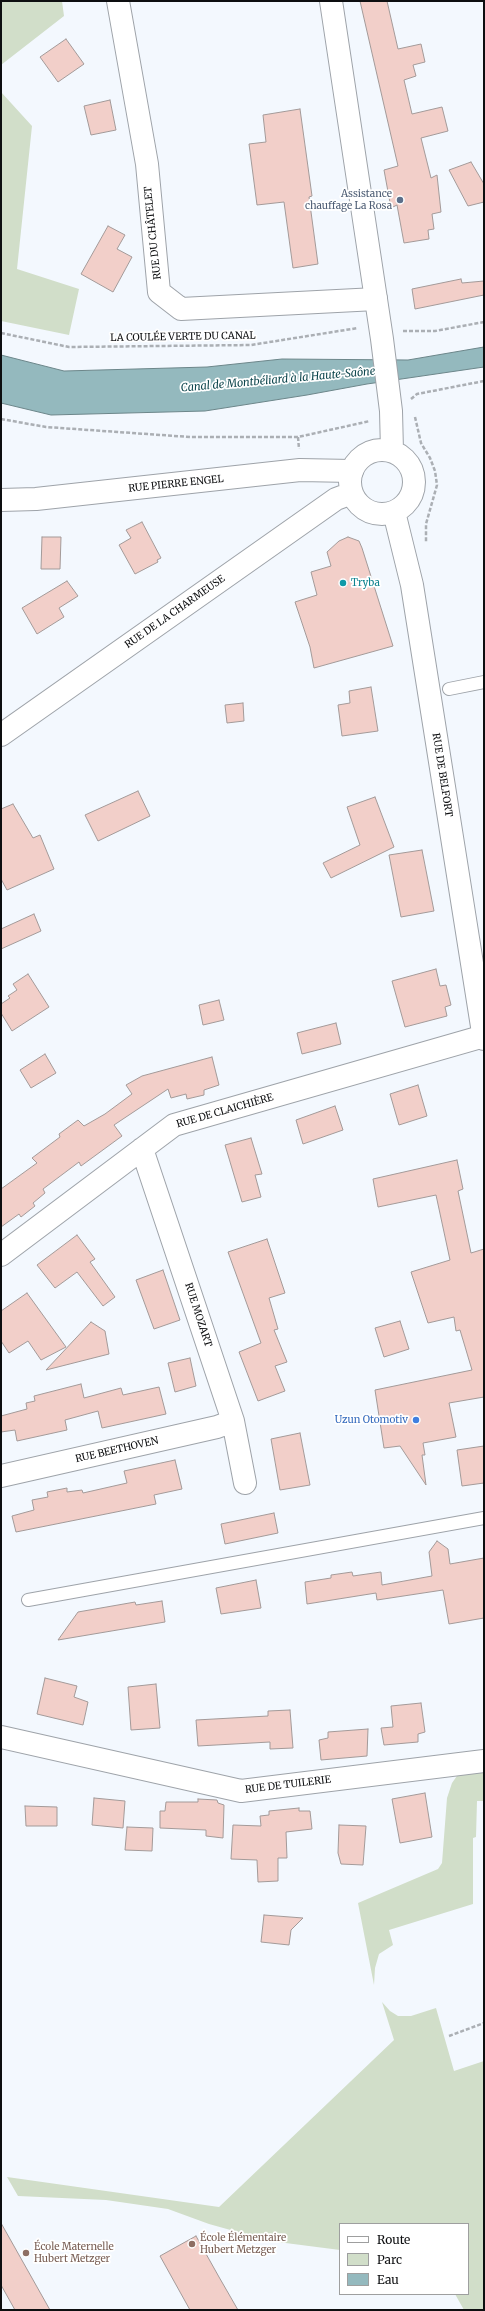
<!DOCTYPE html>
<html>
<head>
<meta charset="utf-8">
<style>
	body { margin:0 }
	#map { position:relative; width:485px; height:2311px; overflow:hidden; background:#f3f8fe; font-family:Merriweather,serif }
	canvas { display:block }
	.frame { position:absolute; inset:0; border:2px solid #0d0e10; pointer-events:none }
	.legend { position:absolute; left:339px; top:2223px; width:130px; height:72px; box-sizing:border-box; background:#fff; border:1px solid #9e9f9f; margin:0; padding:5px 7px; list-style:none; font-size:12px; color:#0d0e10 }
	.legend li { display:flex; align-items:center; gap:8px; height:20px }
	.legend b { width:20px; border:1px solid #9e9f9f }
</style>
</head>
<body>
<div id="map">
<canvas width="485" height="2311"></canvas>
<div class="frame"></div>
<ul class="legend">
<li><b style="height:5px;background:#fff"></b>Route</li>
<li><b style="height:11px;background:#d1dec9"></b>Parc</li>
<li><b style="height:11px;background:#94b9be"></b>Eau</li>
</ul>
</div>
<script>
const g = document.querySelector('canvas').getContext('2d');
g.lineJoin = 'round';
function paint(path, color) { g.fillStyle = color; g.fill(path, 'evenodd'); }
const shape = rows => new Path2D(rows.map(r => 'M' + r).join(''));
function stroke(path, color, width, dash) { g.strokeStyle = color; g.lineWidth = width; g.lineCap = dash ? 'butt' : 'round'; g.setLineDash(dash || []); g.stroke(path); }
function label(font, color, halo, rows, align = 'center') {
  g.font = font + ' Merriweather,serif'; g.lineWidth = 3.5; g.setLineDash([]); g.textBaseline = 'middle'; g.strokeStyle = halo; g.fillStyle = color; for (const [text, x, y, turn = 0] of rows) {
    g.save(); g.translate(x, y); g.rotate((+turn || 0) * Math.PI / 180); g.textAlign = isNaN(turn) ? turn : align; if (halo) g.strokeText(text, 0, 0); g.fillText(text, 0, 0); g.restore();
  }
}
const green = shape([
	[1,1,62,1,64,16,1,65],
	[1,92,32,126,17,269,79,289,69,335,1,321],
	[484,1769,484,1801,477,1801,476,1837,473,1838,473,1904,389,1930,393,1945,379,1954,375,1968,374,1985,358,1903,438,1869,442,1863,447,1798,452,1783,459,1773],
	[382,2002,390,2011,398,2016,411,2016,436,2008,454,2071,484,2061,484,2310,464,2310,455,2294,468,2294,468,2224,340,2224,340,2250,270,2241,209,2224,168,2209,106,2200,18,2196,7,2177,219,2207,394,2040]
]);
const water = shape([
	[484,347,484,367,367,384,307,395,205,411,51,415,1,403,1,355,64,371,207,367,282,359,408,360,484,347]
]);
const building = shape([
	[360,1,387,1,398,49,421,44,425,62,413,65,416,76,404,80,412,114,442,107,448,131,421,138,431,178,437,175,441,212,432,214,434,229,428,230,429,239,404,243,397,205,391,208,384,170,398,166,360,1],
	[66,39,84,64,58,82,40,57,66,39],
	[110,100,116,130,91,135,84,106,110,100],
	[300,109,312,196,309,197,318,264,293,268,284,202,257,205,249,144,266,142,263,115,300,109],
	[471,162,484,184,484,202,468,206,449,170,471,162],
	[108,226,125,235,117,249,132,257,113,292,81,274,108,226],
	[461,279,462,283,484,281,484,295,415,309,412,289,461,279],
	[142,522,161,558,157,560,158,562,135,574,119,545,131,538,126,530,142,522],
	[42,537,61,537,60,569,41,569,42,537],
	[348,537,359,541,362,548,393,646,314,668,310,647,295,602,317,595,311,572,331,566,327,552,339,541,348,537],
	[67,581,78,596,59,608,64,617,37,634,22,608,67,581],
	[371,687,378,731,342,736,338,705,350,703,349,691,371,687],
	[243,703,244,721,227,723,225,705,243,703],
	[138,791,150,816,98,841,85,815,138,791],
	[375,797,394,847,331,878,323,863,360,845,347,807,375,797],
	[13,804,33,838,40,835,54,869,7,890,1,879,1,809,13,804],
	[422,850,434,911,401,917,389,855,422,850],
	[34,914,41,931,1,949,1,929,34,914],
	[436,969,440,986,446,985,451,1005,445,1007,447,1016,405,1027,392,981,436,969],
	[28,974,49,1007,12,1031,1,1013,1,1004,10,998,8,996,17,990,13,984,28,974],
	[219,1000,224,1020,203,1025,199,1005,219,1000],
	[336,1023,341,1044,302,1054,297,1033,336,1023],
	[45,1054,56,1073,31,1088,20,1070,45,1054],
	[212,1057,219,1085,204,1090,204,1095,187,1099,186,1094,171,1098,168,1089,114,1125,122,1136,81,1166,79,1162,43,1189,45,1193,33,1203,35,1206,21,1217,19,1214,1,1227,1,1189,37,1163,32,1158,60,1137,59,1134,78,1120,84,1126,105,1114,132,1094,126,1085,142,1076,212,1057],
	[418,1085,427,1116,399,1125,390,1094,418,1085],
	[335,1106,343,1130,303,1144,296,1120,335,1106],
	[251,1138,262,1174,255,1175,261,1197,242,1202,225,1145,251,1138],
	[457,1160,463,1189,458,1191,471,1253,484,1249,484,1397,449,1403,456,1437,423,1443,425,1455,422,1455,426,1485,400,1446,384,1448,375,1390,472,1370,460,1330,456,1331,454,1317,428,1323,411,1272,450,1260,436,1195,378,1207,373,1179,457,1160],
	[77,1235,95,1259,90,1262,115,1297,103,1306,77,1272,55,1288,37,1265,77,1235],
	[267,1239,285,1293,269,1298,278,1329,274,1330,287,1362,275,1366,285,1391,258,1401,239,1352,261,1343,228,1252,267,1239],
	[163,1270,180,1320,154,1329,136,1280,163,1270],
	[27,1293,66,1347,41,1360,28,1341,9,1353,1,1341,1,1311,27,1293],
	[400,1321,409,1349,384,1357,375,1328,400,1321],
	[91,1322,105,1331,109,1354,46,1370,91,1322],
	[190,1358,196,1386,175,1392,168,1363,190,1358],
	[81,1384,84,1398,121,1388,123,1395,159,1387,166,1414,102,1428,98,1411,65,1420,67,1430,17,1441,15,1430,1,1432,1,1416,27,1409,26,1403,35,1401,34,1396,81,1384],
	[300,1433,310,1485,280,1490,271,1439,300,1433],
	[484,1446,484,1483,462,1486,457,1450,484,1446],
	[175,1460,182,1489,154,1495,156,1504,16,1532,12,1516,34,1510,32,1500,48,1497,47,1492,67,1488,67,1492,82,1490,83,1493,127,1483,124,1471,175,1460],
	[274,1513,278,1533,225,1544,221,1524,274,1513],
	[437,1541,448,1549,450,1564,484,1558,484,1618,449,1624,443,1590,377,1600,376,1593,307,1604,305,1582,331,1578,331,1575,352,1572,353,1576,381,1572,382,1585,432,1576,429,1552,437,1541],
	[256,1580,261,1608,221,1614,216,1588,256,1580],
	[162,1601,165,1622,58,1640,78,1612,135,1602,136,1605,162,1601],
	[45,1678,77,1686,74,1697,88,1702,83,1725,37,1714,45,1678],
	[156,1684,160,1728,131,1730,128,1687,156,1684],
	[421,1703,425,1732,418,1734,418,1742,384,1745,381,1728,393,1727,391,1706,421,1703],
	[290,1710,293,1748,270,1749,270,1742,198,1746,196,1720,268,1716,268,1711,290,1710],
	[368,1729,367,1756,321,1760,319,1740,328,1738,328,1732,368,1729],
	[425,1793,432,1837,400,1843,392,1799,425,1793],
	[94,1798,125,1801,123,1828,92,1825,94,1798],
	[198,1799,217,1800,218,1803,224,1805,223,1838,206,1836,206,1830,160,1828,160,1811,165,1811,166,1802,198,1802,198,1799],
	[25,1806,57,1807,57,1826,26,1826,25,1806],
	[299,1808,299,1811,310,1811,312,1829,286,1832,287,1858,278,1858,278,1881,258,1882,257,1860,231,1859,233,1825,261,1826,260,1816,269,1815,269,1811,299,1808],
	[339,1825,366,1826,363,1865,341,1864,338,1853,339,1825],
	[127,1827,153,1828,152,1851,125,1850,127,1827],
	[264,1915,303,1918,291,1930,289,1945,261,1942,264,1915],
	[1,2223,50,2310,15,2310,1,2285,1,2223],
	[196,2236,219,2277,238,2310,190,2310,160,2256,196,2236]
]);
const path = shape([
	[403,331,435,331,484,322],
	[1,333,69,347,251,345,358,328],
	[411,399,417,394,484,381],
	[415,417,421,443,430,458,435,471,437,485,426,524,426,542],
	[1,419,46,427,190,437,298,437,370,421],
	[298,437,299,449],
	[449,2036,484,2023]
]);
const service = shape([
	[449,689,484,682],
	[28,1600,484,1518]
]);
const minor = shape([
	[118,1,147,164,159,292,181,309,376,299],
	[142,1149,233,1421,245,1483],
	[1,1255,174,1125,484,1036],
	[1,1476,217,1427,233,1421],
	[1,1737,241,1791,484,1761]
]);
const tertiary = shape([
	[1,500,36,499,300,470,352,471]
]);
const primary = shape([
	[331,1,382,339,391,411,392,451],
	'350 482a32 32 0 1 1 64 0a32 32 0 1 1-64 0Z',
	[394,512,412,585,484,1039],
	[1,735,336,499,352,493]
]);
const markers = [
	[400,200,4,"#5c6f8a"],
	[343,583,4,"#0f9aa8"],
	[416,1420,4,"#3f7fe0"],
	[192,2244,4,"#8d6e63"],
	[26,2253,4,"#8d6e63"]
];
const serviceNames = [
	["Assistance",392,194],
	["chauffage La Rosa",392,206]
];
const streetNames = [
	["RUE DU CHÂTELET",153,233,-96],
	["LA COULÉE VERTE DU CANAL",183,337,-1],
	["RUE PIERRE ENGEL",176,484,-6],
	["RUE DE LA CHARMEUSE",175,612,-35],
	["RUE DE BELFORT",442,775,81],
	["RUE DE CLAICHIÈRE",225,1111,-16],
	["RUE MOZART",198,1315,72],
	["RUE BEETHOVEN",117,1450,-13],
	["RUE DE TUILERIE",288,1785,-7]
];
const cultureNames = [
	["Tryba",351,583]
];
const shopNames = [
	["Uzun Otomotiv",408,1420]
];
const educationNames = [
	["École Élémentaire",200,2238],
	["Hubert Metzger",200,2250],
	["École Maternelle",34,2247],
	["Hubert Metzger",34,2259]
];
const waterNames = [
	["Canal de Montbéliard à la Haute-Saône",278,380,-5]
];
paint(green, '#d1dec9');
paint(water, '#94b9be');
stroke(water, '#6c868a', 1);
paint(building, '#f2cfc9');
stroke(building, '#a39a99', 1);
stroke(service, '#9ea3a9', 14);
stroke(minor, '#9ea3a9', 24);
stroke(tertiary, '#9ea3a9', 24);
stroke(primary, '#9ea3a9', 24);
stroke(path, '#abafb4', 2.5, [4, 2]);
stroke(service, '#fff', 12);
stroke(minor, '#fff', 22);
stroke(tertiary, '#fff', 22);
stroke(primary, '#fff', 22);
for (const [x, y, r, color] of markers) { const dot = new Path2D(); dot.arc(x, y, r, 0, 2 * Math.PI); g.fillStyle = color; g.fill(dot); stroke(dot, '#fff', 1.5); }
label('10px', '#4e5e75', '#fff', serviceNames, 'right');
label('10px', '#0d0e10', '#fff', streetNames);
label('10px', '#0d838f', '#fff', cultureNames, 'left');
label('10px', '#366cbe', '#fff', shopNames, 'right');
label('10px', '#785e54', '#fff', educationNames, 'left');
label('italic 11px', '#0e464d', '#fff', waterNames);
</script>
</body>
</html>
